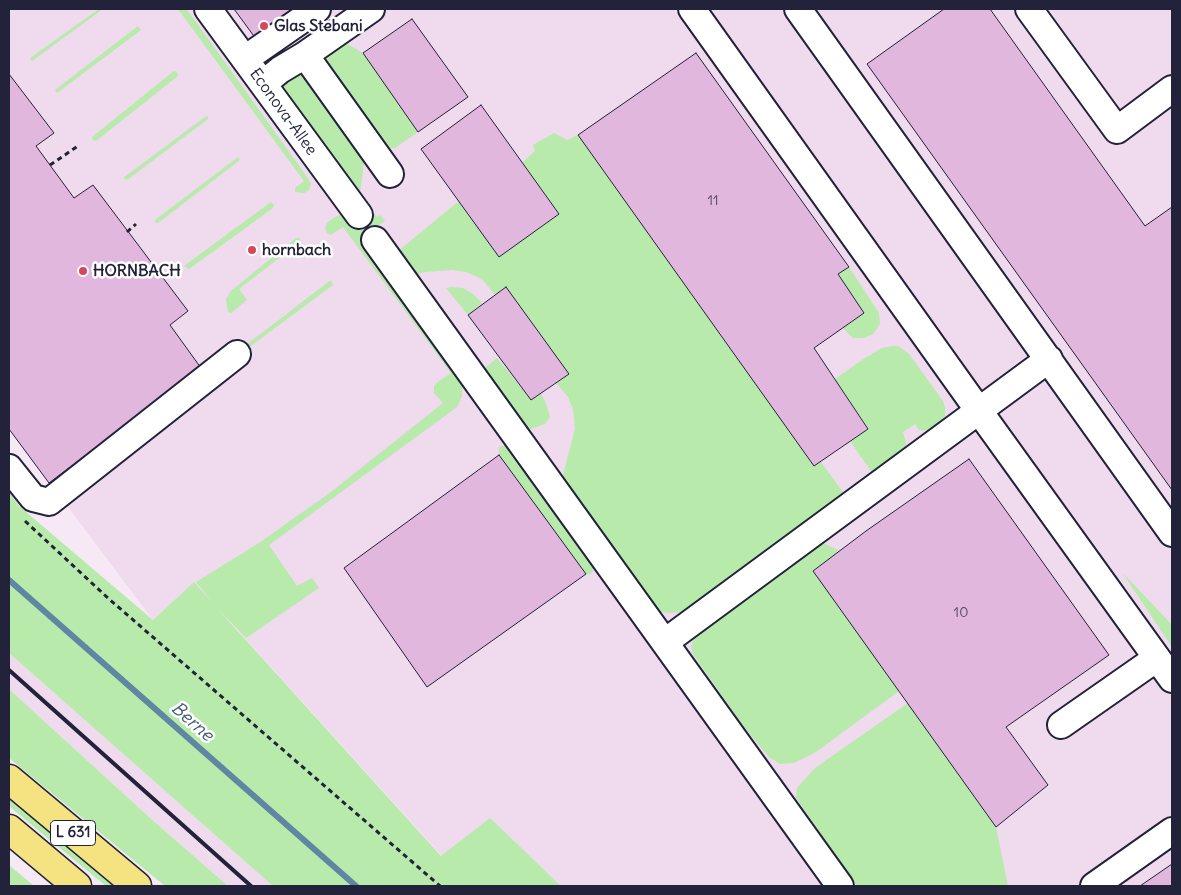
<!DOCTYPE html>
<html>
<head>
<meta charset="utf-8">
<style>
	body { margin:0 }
	#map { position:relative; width:1181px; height:895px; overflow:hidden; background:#f6e9f5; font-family:Delius,sans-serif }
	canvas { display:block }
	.frame { position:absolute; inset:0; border:10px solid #22223b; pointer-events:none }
</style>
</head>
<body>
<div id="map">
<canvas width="1181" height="895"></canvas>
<div class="frame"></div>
</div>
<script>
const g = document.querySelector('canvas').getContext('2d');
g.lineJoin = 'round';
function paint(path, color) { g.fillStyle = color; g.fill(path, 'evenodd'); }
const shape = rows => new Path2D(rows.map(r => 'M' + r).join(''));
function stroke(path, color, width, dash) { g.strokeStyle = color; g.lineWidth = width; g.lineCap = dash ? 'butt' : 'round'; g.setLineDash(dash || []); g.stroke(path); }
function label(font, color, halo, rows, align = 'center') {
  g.font = font + ' Delius,sans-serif'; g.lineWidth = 5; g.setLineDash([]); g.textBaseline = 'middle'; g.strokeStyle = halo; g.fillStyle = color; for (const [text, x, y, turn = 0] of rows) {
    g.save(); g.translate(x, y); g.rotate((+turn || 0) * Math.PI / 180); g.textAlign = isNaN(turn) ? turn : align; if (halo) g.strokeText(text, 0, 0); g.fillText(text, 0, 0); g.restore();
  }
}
const built = shape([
	[9,9,1172,9,1172,886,561,886,490,819,442,856,194,582,153,620,9,429],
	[9,653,175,799,273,886,228,886,149,817,9,689]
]);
const green = shape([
	[99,9,103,9,32,61,30,58],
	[178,9,186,9,191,15,305,174,311,184,309,190,304,193,295,192,295,188,304,181],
	[138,26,141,30,57,93,55,90],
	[344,42,363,53,418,132,395,148,386,148,323,65,325,51],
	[174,71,177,72,178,76,96,141,93,140,92,137],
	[296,72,304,74,365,155,360,194,377,217,380,215,385,221,364,234,462,380,462,396,457,407,269,545,297,586,312,578,319,588,246,638,216,607,441,856,490,818,561,886,273,886,9,653,9,492,19,506,153,620,194,582,214,604,196,582,259,543,331,492,443,403,434,393,434,386,438,382,451,373,343,227,331,235,327,233,325,228,327,223,335,217,340,215,346,217,368,207,360,194,282,85],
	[208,116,208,119,127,180,123,178,205,117],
	[554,133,567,140,578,135,814,466,821,462,845,495,686,612,668,613,661,612,652,606,566,485,563,475,575,429,573,409,568,397,556,383,569,374,506,287,495,295,482,279,466,272,453,270,425,272,413,275,397,252,459,201,499,257,559,214,522,163,535,151,533,145],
	[238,157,240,160,158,223,155,222,155,220],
	[271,202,274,205,273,208,189,269,184,266],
	[296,238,299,238,301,240,300,242,239,289,247,300,231,313,228,312,226,299,231,291],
	[849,267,879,313,880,324,873,334,864,338,853,338,843,328,864,313,838,274],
	[331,280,333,285,248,348,246,345],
	[452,287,463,288,473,294,482,303,468,315,446,288],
	[440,307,459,331,484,369,497,358,531,400,541,394,545,401,550,417,545,424,528,430,521,429,437,314],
	[892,346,898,346,909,354,943,401,945,408,945,416,934,429,929,431,919,430,915,424,903,432,906,443,906,449,873,474,850,441,868,428,835,379,865,358,882,348],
	[508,444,593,563,593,571,590,574,586,574,499,455,499,447],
	[821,542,840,551,899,691,816,752,794,763,780,764,769,757,741,723,693,654,691,646,696,633],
	[1122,572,1172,625,1172,647],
	[9,689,149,817,228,886,165,886,9,758],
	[908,703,996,827,1008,886,857,886,796,798,797,788,815,768],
	[9,796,116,886,106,886,40,832,9,806],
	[9,865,34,886,9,886]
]);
const stream = shape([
	[9,580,356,886]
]);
const building = shape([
	[234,9,306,9,259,43,234,9],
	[944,9,990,9,1145,226,1172,207,1172,490,867,64,944,9],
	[412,19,468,97,418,132,363,53,412,19],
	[696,53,849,267,838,274,864,313,814,348,868,429,814,466,578,135,696,53],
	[9,74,54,133,36,146,74,198,93,185,188,311,170,325,201,368,49,483,9,429,9,74],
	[481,105,559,214,499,257,421,149,481,105],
	[506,287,569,374,531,400,468,315,506,287],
	[499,455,586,574,427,687,344,568,499,455],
	[969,459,1109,655,1006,727,1048,785,996,827,813,571,866,531,969,459],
	[1172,864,1172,886,1140,886,1172,864]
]);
const path = shape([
	[50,165,78,146],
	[127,232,136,224],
	[25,521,109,599,440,886]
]);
const minor = shape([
	[208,9,359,215],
	[692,9,979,411,1172,679],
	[798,9,1172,533],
	[1029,9,1117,130,1172,89],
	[305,55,390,174],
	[245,59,317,9],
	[263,84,280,70,305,55,371,9],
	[375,240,840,886],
	[9,468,33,498,49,502,237,354],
	[665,642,1049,359],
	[1061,725,1157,658],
	[1094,886,1172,831]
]);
const major = shape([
	[9,779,137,886],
	[9,829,77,886]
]);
const rail = shape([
	[9,670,251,886]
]);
const markers = [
	[264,26,5,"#d1495b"],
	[252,250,5,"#d1495b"],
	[83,271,5,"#d1495b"]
];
const numberNames = [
	["11",713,201],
	["10",961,613]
];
const shields = [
	[73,833,45]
];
const shieldNames = [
	["L 631",73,833]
];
const poiNames = [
	["Glas Stebani",274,26],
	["hornbach",262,250],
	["HORNBACH",93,271]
];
const streetNames = [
	["Econova-Allee",283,112,54]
];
const waterNames = [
	["Berne",192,722,41]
];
paint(built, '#f0daee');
paint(green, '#b7eaab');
stroke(stream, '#5f86a3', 6);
paint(building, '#e1b7dd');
stroke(building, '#22223b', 1);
stroke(minor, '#22223b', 30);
stroke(major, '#22223b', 31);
stroke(path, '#22223b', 3, [5, 4]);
stroke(minor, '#fff', 26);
stroke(major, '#f5e382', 28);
stroke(rail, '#22223b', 4);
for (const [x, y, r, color] of markers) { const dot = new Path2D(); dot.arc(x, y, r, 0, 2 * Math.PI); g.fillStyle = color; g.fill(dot); stroke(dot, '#fff', 2); }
label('14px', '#524764', null, numberNames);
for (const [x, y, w] of shields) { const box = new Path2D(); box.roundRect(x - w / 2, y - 12.5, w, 25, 4); g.fillStyle = '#fff'; g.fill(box); stroke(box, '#22223b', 1); }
label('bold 15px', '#22223b', null, shieldNames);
label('bold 16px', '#22223b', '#fff', poiNames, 'left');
label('16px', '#22223b', '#fff', streetNames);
label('italic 18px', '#455c78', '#fff', waterNames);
</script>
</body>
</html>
